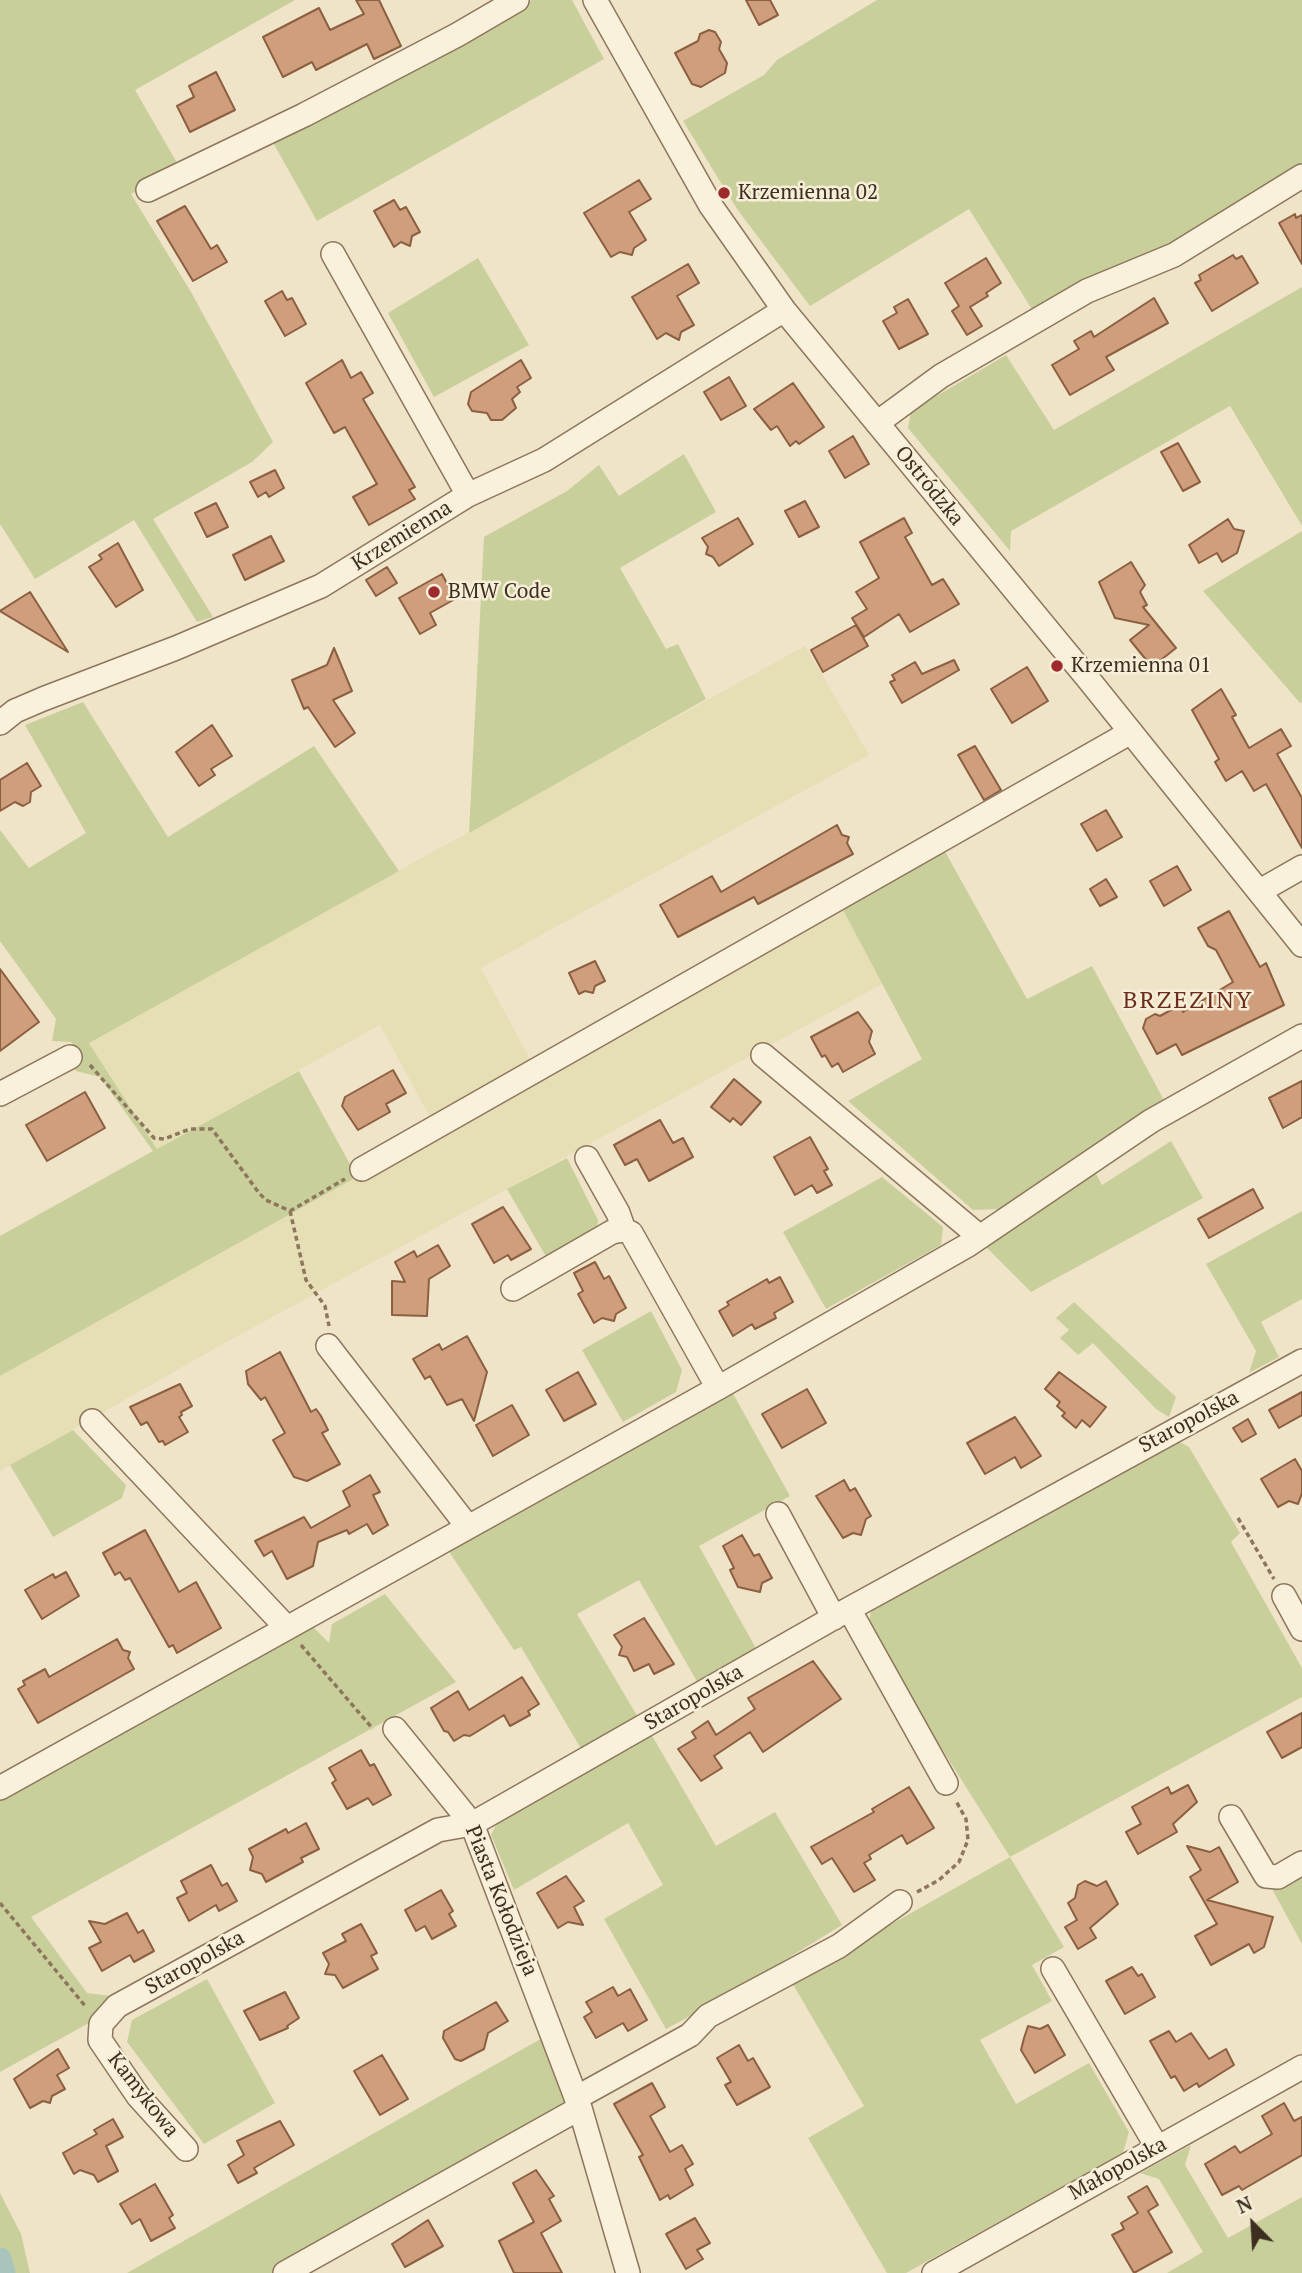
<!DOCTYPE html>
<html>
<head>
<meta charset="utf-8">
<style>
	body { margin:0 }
	#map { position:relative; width:1302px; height:2273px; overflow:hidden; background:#f0e4c8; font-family:"PT Serif",serif }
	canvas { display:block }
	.north { position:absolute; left:1218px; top:2189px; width:70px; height:70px; -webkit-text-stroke:5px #f7eed8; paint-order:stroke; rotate:336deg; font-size:19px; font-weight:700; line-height:28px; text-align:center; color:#3d2e20 }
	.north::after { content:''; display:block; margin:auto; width:24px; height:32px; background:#3d2e20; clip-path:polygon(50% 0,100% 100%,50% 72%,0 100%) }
</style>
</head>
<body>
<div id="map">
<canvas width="1302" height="2273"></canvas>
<div class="north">N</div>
</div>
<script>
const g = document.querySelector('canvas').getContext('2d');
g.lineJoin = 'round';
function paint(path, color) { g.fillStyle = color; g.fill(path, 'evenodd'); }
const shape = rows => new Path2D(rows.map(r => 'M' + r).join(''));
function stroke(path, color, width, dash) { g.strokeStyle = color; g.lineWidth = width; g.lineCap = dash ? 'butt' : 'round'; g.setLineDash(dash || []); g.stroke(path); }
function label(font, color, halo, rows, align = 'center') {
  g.font = font + ' "PT Serif",serif'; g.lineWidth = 5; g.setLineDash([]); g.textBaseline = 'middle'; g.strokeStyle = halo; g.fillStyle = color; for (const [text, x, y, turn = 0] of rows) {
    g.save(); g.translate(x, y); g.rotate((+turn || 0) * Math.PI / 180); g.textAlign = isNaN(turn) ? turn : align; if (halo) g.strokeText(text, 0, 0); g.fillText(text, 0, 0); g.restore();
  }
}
const farmland = shape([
	[805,646,869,755,481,968,531,1061,431,1119,380,1025,157,1149,89,1042],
	[842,908,882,984,212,1350,0,1471,0,1376]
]);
const green = shape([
	[0,0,295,0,135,90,180,168,131,194,191,292,273,442,252,462,153,519,213,617,197,622,134,520,35,579,0,524],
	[532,0,572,0,604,59,317,221,271,139],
	[877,0,1302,0,1302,165,1160,251,1033,311,969,209,810,306,737,209,683,121,764,75,777,60],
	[478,258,529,345,434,397,388,313],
	[1302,287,1302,526,1230,406,1011,531,1010,551,908,428,911,411,1006,355,1054,430],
	[684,454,716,512,620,568,666,649,678,644,706,699,469,833,484,537,567,491,599,465,619,496],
	[1302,531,1302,702,1300,703,1203,591],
	[83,702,168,837,314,746,399,871,89,1043,157,1149,299,1071,357,1177,0,1376,0,1236,153,1151,100,1077,76,1071,69,1062,82,1056,71,1042,52,1041,56,1019,0,941,0,830,29,868,86,833,25,725],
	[943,848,1027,999,1092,966,1165,1102,1001,1209,973,1210,848,1101,922,1059,842,908],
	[1171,1141,1203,1198,1031,1292,985,1246,1095,1172,1102,1185],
	[567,1158,598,1220,597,1232,548,1260,507,1189],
	[882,1177,943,1227,941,1245,826,1309,783,1232],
	[1302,1211,1302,1299,1261,1322,1279,1357,1249,1373,1256,1351,1206,1264],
	[1074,1302,1176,1397,1169,1417,1156,1409,1093,1343,1078,1355,1060,1338,1069,1330,1056,1318],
	[651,1311,682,1370,676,1392,623,1422,582,1350],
	[731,1390,790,1496,699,1546,758,1652,699,1685,639,1580,577,1614,639,1719,583,1752,521,1647,514,1650,448,1550],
	[73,1430,126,1485,122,1498,53,1537,10,1465],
	[1176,1440,1189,1447,1240,1533,1231,1542,1302,1668,1302,1697,1010,1857,1064,1947,1032,1965,1052,2001,980,2040,1016,2104,1089,2063,1129,2132,1123,2153,906,2273,887,2273,808,2138,864,2106,791,1981,1010,1857,867,1630,872,1608],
	[385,1594,456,1682,31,1917,87,1993,111,1996,89,2023,0,2072,0,1794,312,1626,329,1643,332,1624],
	[650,1732,716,1846,775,1812,842,1925,720,2000,666,2029,604,1919,663,1885,628,1823,514,1890,491,1835,499,1819],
	[1302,1872,1302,1944,1272,1889],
	[207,1979,275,2103,204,2144,127,2042,132,2020],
	[544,2037,569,2105,272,2273,127,2273],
	[1191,2145,1185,2165,1228,2238,1302,2197,1302,2273,1167,2273,1203,2252,1159,2179,1140,2173],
	[0,2193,21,2234,30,2273,0,2273]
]);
const canal = shape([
	[0,2259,4,2273]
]);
const building = shape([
	[356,0,379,0,401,46,374,59,367,44,316,70,312,62,283,77,263,37,319,8,330,30,364,14,356,0],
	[746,0,770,0,778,15,759,25,746,0],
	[709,30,715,32,721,42,719,49,727,63,725,73,701,87,692,84,675,53,698,41,700,34,709,30],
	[216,72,235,110,190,132,177,106,194,97,189,86,216,72],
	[639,180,651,199,629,212,646,240,634,248,632,255,620,252,611,257,584,213,639,180],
	[394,200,400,210,406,207,420,232,412,236,410,246,401,242,394,247,374,211,394,200],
	[185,206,211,249,217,245,227,262,193,281,157,221,185,206],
	[1295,214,1296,218,1302,215,1302,264,1279,223,1295,214],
	[1233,255,1236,259,1242,256,1258,283,1212,311,1195,283,1201,280,1199,275,1233,255],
	[986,258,1001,283,986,293,988,296,970,307,982,326,967,335,952,311,959,306,945,283,986,258],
	[688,264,699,283,677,296,694,325,681,332,679,340,666,333,657,339,632,297,688,264],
	[282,291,287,300,292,298,306,324,285,336,265,301,282,291],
	[1154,298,1168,323,1106,357,1114,370,1070,395,1052,365,1079,349,1074,341,1091,331,1094,337,1154,298],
	[908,299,928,334,899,349,883,321,897,313,894,307,908,299],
	[342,360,351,378,361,372,373,393,363,399,415,487,409,490,415,499,369,525,353,497,377,484,345,427,334,433,306,383,342,360],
	[521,360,531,378,517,387,520,392,512,399,516,408,502,420,491,420,487,413,472,411,468,404,471,392,521,360],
	[729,377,746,406,721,420,704,392,729,377],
	[793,383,824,427,799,444,796,441,790,446,777,426,771,430,754,409,793,383],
	[853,436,869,464,845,478,829,451,853,436],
	[1178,443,1200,482,1183,491,1161,452,1178,443],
	[275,470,284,488,269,497,266,492,258,497,250,482,275,470],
	[805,501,819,527,799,537,785,511,805,501],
	[216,503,228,527,207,537,195,513,216,503],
	[738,518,753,544,719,566,713,557,706,554,708,547,702,538,738,518],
	[904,518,912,533,905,537,932,585,943,579,959,604,910,632,899,614,864,637,852,618,867,609,856,592,879,578,860,542,904,518],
	[1228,519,1234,529,1244,531,1237,553,1222,562,1217,553,1199,563,1189,545,1228,519],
	[271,536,284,561,245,580,233,555,271,536],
	[118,543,143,590,116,607,89,567,102,559,99,555,118,543],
	[1131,562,1145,585,1140,592,1147,605,1143,607,1176,648,1152,667,1130,640,1149,625,1115,618,1099,582,1131,562],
	[387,567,397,583,376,596,366,580,387,567],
	[442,574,455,599,430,613,436,625,420,634,399,598,442,574],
	[30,592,68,652,0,611,30,592],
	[856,625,868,646,823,672,811,650,856,625],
	[334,648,352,691,333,700,355,733,335,747,308,707,304,709,292,680,327,665,334,648],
	[954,660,959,670,902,703,890,682,895,680,892,675,915,662,922,674,954,660],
	[1027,667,1048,701,1012,723,991,689,1027,667],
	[1221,689,1236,715,1232,717,1249,748,1281,729,1291,746,1277,754,1302,798,1302,848,1266,784,1254,791,1242,771,1226,781,1215,762,1219,759,1192,710,1221,689],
	[212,725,232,756,211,769,215,775,199,786,176,752,212,725],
	[975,746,1001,790,984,800,958,755,975,746],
	[27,763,41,786,31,792,30,802,23,806,15,802,0,811,0,780,27,763],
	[1106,810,1122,837,1097,851,1081,824,1106,810],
	[837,825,842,835,849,837,847,843,853,854,758,904,754,897,678,937,660,905,712,876,721,892,837,825],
	[1177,866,1191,890,1164,906,1150,881,1177,866],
	[1106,879,1117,897,1100,906,1090,889,1106,879],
	[1229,911,1260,967,1266,963,1284,1005,1182,1055,1176,1044,1157,1054,1143,1028,1146,1019,1155,1014,1160,1016,1180,1005,1183,1012,1233,982,1216,950,1208,946,1198,928,1229,911],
	[595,961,605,981,595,986,593,993,585,991,579,994,569,973,595,961],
	[0,969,39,1022,0,1051,0,969],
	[858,1012,872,1031,869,1042,875,1054,843,1072,838,1063,832,1067,825,1055,822,1057,811,1037,858,1012],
	[393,1070,406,1093,386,1104,390,1112,358,1130,342,1106,345,1097,393,1070],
	[734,1079,761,1102,741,1125,733,1118,730,1122,711,1107,734,1079],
	[1302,1081,1302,1117,1283,1128,1269,1098,1302,1081],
	[85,1092,105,1128,47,1161,26,1125,85,1092],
	[660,1120,673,1143,683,1138,693,1157,649,1181,637,1159,625,1165,614,1145,660,1120],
	[810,1137,828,1169,824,1171,832,1185,817,1193,812,1185,795,1195,774,1157,810,1137],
	[1253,1189,1263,1208,1209,1238,1198,1219,1253,1189],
	[503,1207,531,1249,511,1260,508,1255,494,1263,472,1224,503,1207],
	[438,1245,450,1266,429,1279,427,1316,392,1315,392,1281,405,1282,395,1262,414,1251,417,1257,438,1245],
	[595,1262,604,1279,609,1276,626,1308,616,1314,614,1321,602,1318,594,1323,578,1294,583,1291,574,1273,595,1262],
	[780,1277,793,1302,774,1313,776,1318,755,1329,752,1324,733,1336,719,1311,729,1305,727,1302,767,1279,769,1283,780,1277],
	[467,1336,487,1372,474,1421,462,1399,447,1405,430,1376,425,1379,413,1359,439,1344,442,1350,467,1336],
	[280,1352,311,1412,316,1409,321,1416,328,1430,322,1433,340,1464,307,1481,294,1477,273,1440,285,1433,265,1397,261,1400,248,1384,246,1371,280,1352],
	[578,1372,596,1404,564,1421,546,1390,578,1372],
	[1059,1372,1106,1407,1090,1427,1082,1420,1076,1428,1062,1416,1065,1413,1057,1406,1060,1402,1045,1389,1059,1372],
	[180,1384,192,1406,181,1412,182,1415,179,1417,188,1432,165,1445,163,1441,159,1442,147,1422,141,1425,130,1407,180,1384],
	[807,1389,826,1423,782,1448,762,1414,807,1389],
	[1302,1392,1302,1415,1279,1428,1269,1410,1302,1392],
	[512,1405,529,1435,493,1456,476,1425,512,1405],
	[1015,1417,1041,1456,1021,1468,1015,1457,985,1474,967,1443,1015,1417],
	[1248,1419,1256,1434,1242,1442,1233,1428,1248,1419],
	[1295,1459,1302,1471,1302,1493,1298,1504,1289,1501,1278,1507,1261,1479,1295,1459],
	[370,1475,380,1492,373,1495,388,1525,373,1534,367,1524,349,1534,347,1530,318,1542,313,1566,287,1579,272,1551,264,1556,255,1541,304,1517,311,1528,350,1506,343,1491,370,1475],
	[844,1480,850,1491,855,1488,871,1516,866,1519,861,1535,853,1533,843,1538,816,1496,844,1480],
	[145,1530,179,1592,196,1582,221,1628,177,1653,173,1645,169,1647,130,1578,125,1580,120,1572,115,1575,103,1553,145,1530],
	[742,1535,754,1556,759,1554,772,1578,762,1583,760,1592,738,1587,730,1570,734,1568,723,1546,742,1535],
	[66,1572,79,1596,42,1619,25,1590,53,1574,55,1578,66,1572],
	[644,1618,674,1664,654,1674,649,1664,634,1671,627,1657,619,1655,622,1647,614,1635,644,1618],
	[117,1639,123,1650,130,1652,128,1658,134,1669,38,1723,18,1689,25,1685,23,1681,45,1669,49,1677,117,1639],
	[813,1661,841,1699,763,1752,750,1732,714,1756,722,1768,701,1781,678,1749,696,1738,692,1732,708,1721,716,1735,755,1709,748,1698,813,1661],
	[522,1677,539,1704,528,1711,530,1715,510,1726,504,1715,470,1736,464,1735,454,1741,448,1732,444,1731,431,1708,458,1691,469,1710,522,1677],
	[1302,1713,1302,1747,1282,1758,1267,1732,1302,1713],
	[361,1750,370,1766,374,1764,391,1795,373,1805,368,1798,347,1809,332,1783,336,1780,329,1768,361,1750],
	[1188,1785,1197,1802,1173,1824,1177,1832,1138,1854,1126,1832,1141,1824,1132,1807,1168,1787,1171,1794,1188,1785],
	[909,1787,934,1828,907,1844,902,1835,869,1855,871,1859,864,1863,875,1880,854,1892,832,1858,822,1864,811,1847,874,1812,872,1809,909,1787],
	[306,1823,319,1849,301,1858,303,1862,266,1882,262,1874,250,1870,253,1857,249,1849,286,1829,288,1833,306,1823],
	[1187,1846,1210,1852,1219,1847,1238,1882,1207,1900,1273,1917,1264,1947,1254,1953,1249,1944,1211,1965,1195,1936,1217,1924,1190,1877,1201,1870,1187,1846],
	[211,1865,222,1886,227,1883,237,1901,219,1911,216,1905,189,1921,177,1898,187,1893,181,1881,211,1865],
	[566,1876,584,1901,574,1907,583,1925,568,1922,558,1928,537,1893,566,1876],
	[1085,1881,1097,1886,1106,1881,1118,1904,1090,1928,1096,1938,1078,1949,1065,1927,1077,1920,1068,1903,1075,1898,1078,1885,1085,1881],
	[441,1890,453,1911,449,1914,456,1926,432,1939,425,1926,416,1931,405,1910,441,1890],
	[127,1913,138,1933,143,1930,154,1951,134,1962,130,1955,102,1971,89,1948,101,1942,89,1921,105,1924,127,1913],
	[361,1924,377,1953,371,1956,378,1969,343,1988,335,1975,325,1974,329,1964,323,1953,346,1941,342,1934,361,1924],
	[1132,1967,1138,1976,1142,1974,1155,1997,1125,2014,1106,1981,1132,1967],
	[613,1987,618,1996,630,1989,647,2020,628,2031,623,2023,596,2038,584,2017,592,2012,586,2002,613,1987],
	[285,1992,299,2018,287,2026,288,2028,260,2040,244,2011,285,1992],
	[496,2002,508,2021,488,2033,484,2049,461,2061,455,2059,443,2038,444,2031,496,2002],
	[1048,2025,1065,2055,1035,2073,1021,2050,1024,2038,1028,2026,1040,2029,1048,2025],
	[1169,2031,1176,2042,1191,2033,1209,2059,1226,2049,1234,2065,1199,2087,1197,2083,1184,2091,1175,2076,1171,2078,1150,2041,1169,2031],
	[739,2045,748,2061,753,2058,770,2087,737,2105,725,2085,731,2082,717,2058,739,2045],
	[58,2049,69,2068,57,2075,65,2089,52,2096,50,2103,43,2101,30,2108,14,2079,58,2049],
	[382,2055,408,2099,380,2115,354,2071,382,2055],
	[652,2083,665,2107,650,2116,670,2152,682,2145,693,2164,685,2169,693,2185,670,2199,668,2195,660,2200,639,2157,643,2155,614,2104,652,2083],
	[1284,2103,1294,2121,1302,2117,1302,2155,1242,2190,1239,2186,1222,2195,1205,2164,1235,2146,1240,2153,1272,2134,1262,2116,1284,2103],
	[113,2119,123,2137,106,2146,118,2171,98,2182,94,2175,80,2170,74,2174,63,2153,97,2134,94,2130,113,2119],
	[280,2121,294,2145,254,2168,257,2173,238,2183,228,2165,244,2155,237,2141,280,2121],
	[536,2170,554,2196,549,2199,561,2221,541,2233,562,2273,514,2273,499,2241,534,2222,513,2183,536,2170],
	[155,2184,173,2215,169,2218,175,2228,151,2241,140,2219,132,2224,120,2204,155,2184],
	[1147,2186,1158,2205,1148,2211,1172,2252,1134,2273,1112,2235,1124,2229,1121,2223,1138,2213,1128,2197,1147,2186],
	[695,2218,710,2243,697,2250,703,2259,686,2269,666,2234,695,2218],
	[428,2220,443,2246,405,2267,392,2244,428,2220]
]);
const path = shape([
	[90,1065,154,1138,164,1139,190,1129,212,1129,259,1193,266,1200,290,1211],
	[290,1211,306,1280,325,1306,329,1326],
	[290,1211,345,1179],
	[1238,1518,1274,1579],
	[301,1645,373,1729],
	[917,1892,939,1880,959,1862,968,1840,966,1819,956,1801],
	[0,1903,86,2007]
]);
const minor = shape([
	[595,0,711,206,784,310,1089,680,1302,945],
	[148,190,304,115,457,35,517,0],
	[333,254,468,495],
	[877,423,941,376,1087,291,1174,255,1302,176],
	[0,723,15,711,43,699,176,648,321,586,468,495,544,460,784,310],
	[1260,891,1302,867],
	[763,1055,980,1237],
	[0,1094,70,1057],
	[587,1158,618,1213,624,1230],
	[362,1169,1131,732],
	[513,1289,612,1232,624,1230,631,1233,718,1388],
	[328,1346,468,1527],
	[92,1421,287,1628],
	[778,1514,834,1618],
	[1284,1596,1302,1629],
	[849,1609,946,1783],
	[395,1729,472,1824,580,2108,628,2273],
	[0,1788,718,1388,968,1245,1151,1121,1302,1036],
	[1231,1817,1266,1876,1278,1877,1302,1863],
	[1053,1969,1157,2147],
	[576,2098,690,2035,708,2016,839,1946,900,1902],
	[186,2149,138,2096,100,2040,101,2024,117,2006,438,1830,472,1824,849,1609,1302,1361],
	[285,2273,580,2108],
	[934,2273,1302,2067]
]);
const markers = [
	[724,193,7,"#9e2a2b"],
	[434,592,7,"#9e2a2b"],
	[1057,666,7,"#9e2a2b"]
];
const poiNames = [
	["Krzemienna 02",738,193],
	["BMW Code",448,592],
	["Krzemienna 01",1071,666]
];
const streetNames = [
	["Ostródzka",929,486,51],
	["Krzemienna",402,536,-32],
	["Staropolska",1189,1422,-28],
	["Staropolska",694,1698,-30],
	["Piasta Kołodzieja",501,1901,68],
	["Staropolska",195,1963,-29],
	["Kamykowa",143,2095,52],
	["Małopolska",1118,2169,-29]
];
const quarterNames = [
	["BRZEZINY",1188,1001]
];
paint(farmland, '#e6deb5');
paint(green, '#c9cf9b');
stroke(canal, '#a9c4bc', 23);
paint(building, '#cf9f7d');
stroke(building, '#8d5f41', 2);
stroke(minor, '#8d765c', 26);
stroke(path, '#8d765c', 3.5, [5, 3.5]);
stroke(minor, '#faf1dc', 23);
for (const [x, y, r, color] of markers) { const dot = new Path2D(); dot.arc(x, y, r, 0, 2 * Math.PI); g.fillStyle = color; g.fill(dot); stroke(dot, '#f7eed8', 2.5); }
label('21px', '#3d2e20', '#f7eed8', poiNames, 'left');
label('21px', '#3d2e20', '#f7eed8', streetNames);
g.letterSpacing = '2px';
label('24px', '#6b2e1e', '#f7eed8', quarterNames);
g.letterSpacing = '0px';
</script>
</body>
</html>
